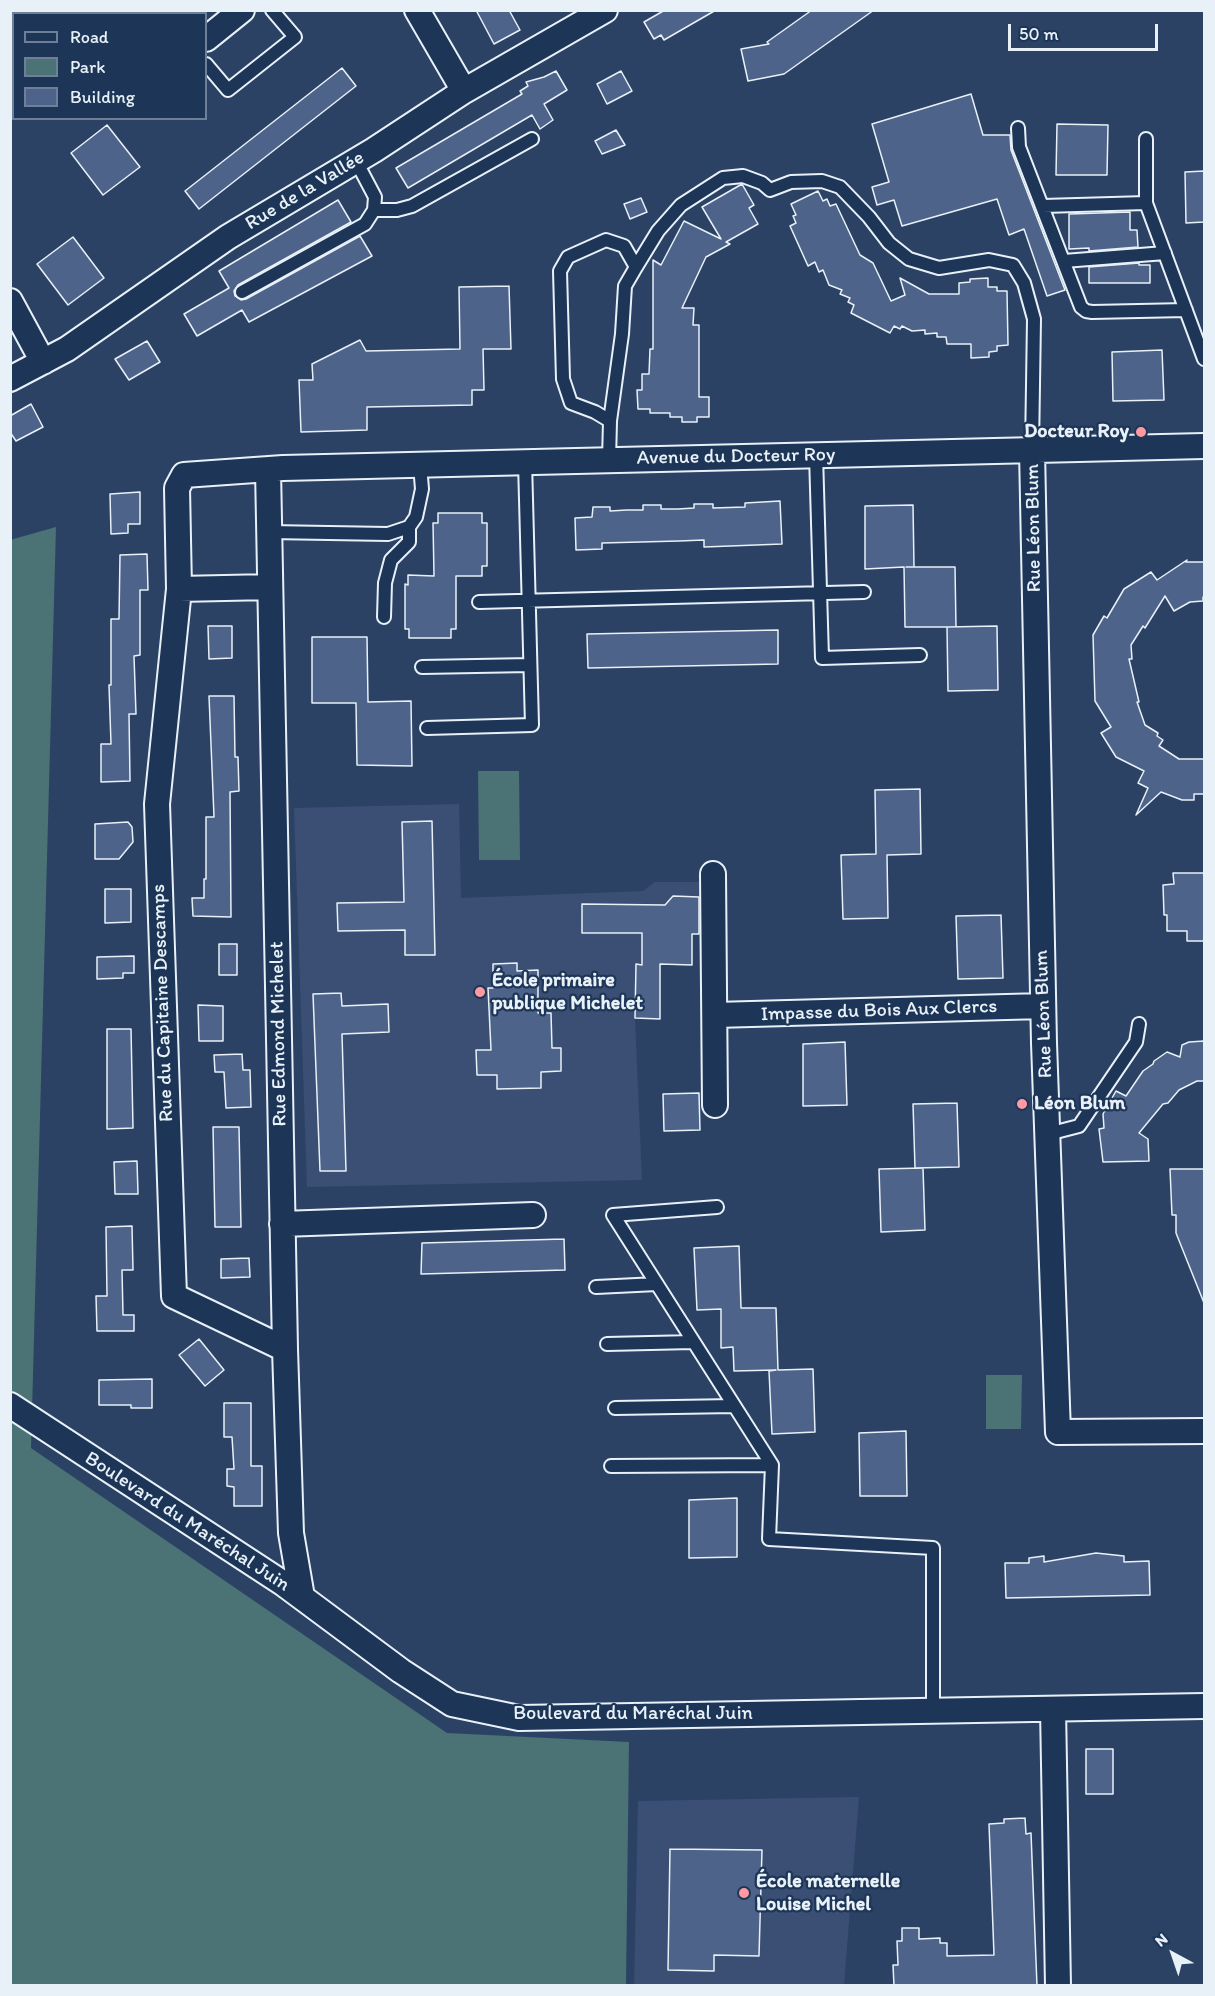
<!DOCTYPE html>
<html>
<head>
<meta charset="utf-8">
<style>
	body { margin:0 }
	#map { position:relative; width:1215px; height:1996px; overflow:hidden; background:#2b4265; font-family:Itim,sans-serif }
	canvas { display:block }
	.frame { position:absolute; inset:0; border:12px solid #e8f1f8; pointer-events:none }
	.legend { position:absolute; left:12px; top:12px; width:195px; height:108px; box-sizing:border-box; background:#1d3557; border:2px solid #6e8097; margin:0; padding:8px 10px; list-style:none; font-size:18px; color:#e8f1f8 }
	.legend li { display:flex; align-items:center; gap:12px; height:30px }
	.legend b { width:30px; border:2px solid #6e8097 }
	.north { position:absolute; left:1143px; top:1924px; width:60px; height:60px; -webkit-text-stroke:4px #1d3557; paint-order:stroke; rotate:320deg; font-size:16px; font-weight:700; line-height:24px; text-align:center; color:#e8f1f8 }
	.north::after { content:''; display:block; margin:auto; width:21px; height:27px; background:#e8f1f8; clip-path:polygon(50% 0,100% 100%,50% 72%,0 100%) }
	.scale { position:absolute; left:1008px; top:24px; width:150px; height:27px; box-sizing:border-box; border:3px solid #e8f1f8; border-top:0; padding-left:8px; font-size:18px; line-height:21px; white-space:nowrap; color:#e8f1f8; -webkit-text-stroke:4px #1d3557; paint-order:stroke }
</style>
</head>
<body>
<div id="map">
<canvas width="1215" height="1996"></canvas>
<div class="frame"></div>
<ul class="legend">
<li><b style="height:8px;background:#1d3557"></b>Road</li>
<li><b style="height:16px;background:#4b7275"></b>Park</li>
<li><b style="height:16px;background:#4e6389"></b>Building</li>
</ul>
<div class="north">N</div>
<div class="scale">50 m</div>
</div>
<script>
const g = document.querySelector('canvas').getContext('2d');
g.lineJoin = 'round';
function paint(path, color) { g.fillStyle = color; g.fill(path, 'evenodd'); }
const shape = rows => new Path2D(rows.map(r => 'M' + r).join(''));
function stroke(path, color, width, dash) { g.strokeStyle = color; g.lineWidth = width; g.lineCap = dash ? 'butt' : 'round'; g.setLineDash(dash || []); g.stroke(path); }
function label(font, color, halo, rows, align = 'center') {
  g.font = font + ' Itim,sans-serif'; g.lineWidth = 4.5; g.setLineDash([]); g.textBaseline = 'middle'; g.strokeStyle = halo; g.fillStyle = color; for (const [text, x, y, turn = 0] of rows) {
    g.save(); g.translate(x, y); g.rotate((+turn || 0) * Math.PI / 180); g.textAlign = isNaN(turn) ? turn : align; if (halo) g.strokeText(text, 0, 0); g.fillText(text, 0, 0); g.restore();
  }
}
const built = shape([
	[459,804,461,898,643,891,655,882,702,882,703,935,681,934,680,939,692,939,692,965,661,964,660,1019,635,1019,642,1180,307,1187,294,808],
	[859,1797,844,1985,634,1986,638,1801]
]);
const green = shape([
	[56,527,31,1448,447,1733,629,1742,626,1985,11,1986,10,540],
	[478,771,519,771,520,860,479,860],
	[986,1375,1022,1375,1021,1429,986,1429]
]);
const building = shape([
	[476,10,509,10,520,30,494,44,476,10],
	[665,10,716,10,664,40,661,35,654,39,644,22,665,10],
	[812,10,874,10,784,74,748,81,741,49,769,44,767,42,812,10],
	[342,68,356,86,199,209,185,191,342,68],
	[556,71,567,90,544,104,553,120,540,129,532,115,408,188,396,168,522,94,520,91,528,86,526,82,544,77,556,71],
	[621,71,632,91,607,104,597,84,621,71],
	[971,94,983,135,1010,135,1011,150,1065,290,1047,296,1024,229,1009,235,997,199,902,226,894,200,877,205,872,187,889,182,872,124,971,94],
	[1057,124,1108,125,1107,175,1056,175,1057,124],
	[107,125,140,167,103,195,71,153,107,125],
	[616,130,625,145,602,154,595,141,616,130],
	[1204,171,1204,222,1186,223,1185,172,1204,171],
	[742,184,754,205,749,208,758,224,726,242,730,244,706,257,682,308,694,308,693,325,699,325,699,397,709,397,709,417,697,417,697,422,682,422,682,417,670,417,670,413,650,413,650,409,638,409,637,390,642,390,642,374,649,374,650,349,653,349,653,260,661,265,684,221,721,239,702,207,742,184],
	[818,191,823,201,827,199,830,206,836,204,860,255,873,263,891,301,905,295,900,278,929,294,959,294,959,283,970,282,970,279,988,278,988,287,997,287,997,291,1007,291,1008,345,997,346,997,351,989,352,989,357,971,358,971,344,947,344,946,337,937,337,937,333,925,334,925,330,912,331,902,326,900,329,894,326,890,333,851,313,854,305,848,302,850,298,840,294,842,290,829,285,823,270,819,272,815,262,808,266,790,226,796,223,793,216,796,215,791,204,818,191],
	[641,198,647,212,630,219,624,204,641,198],
	[338,200,351,222,238,285,234,291,235,296,241,300,246,299,360,236,372,256,249,322,242,310,197,336,184,314,229,288,219,271,338,200],
	[1130,212,1130,230,1137,230,1138,247,1089,251,1089,248,1069,249,1069,214,1130,212],
	[73,237,104,278,68,305,37,264,73,237],
	[1139,263,1139,265,1150,265,1150,283,1089,283,1089,267,1139,263],
	[509,286,511,349,483,349,484,390,472,390,472,405,367,407,367,430,301,432,299,380,313,380,312,364,360,340,366,351,460,349,459,287,509,286],
	[147,341,160,362,129,380,115,359,147,341],
	[1162,350,1164,400,1113,401,1112,352,1162,350],
	[31,404,43,427,16,441,10,432,10,416,31,404],
	[140,492,140,524,128,524,128,533,111,534,110,494,140,492],
	[780,501,782,544,704,547,704,540,679,541,602,543,602,549,576,550,575,518,592,517,593,507,610,507,610,511,627,510,643,510,643,505,661,505,661,509,678,509,694,508,694,504,713,504,713,508,745,507,745,503,780,501],
	[913,505,914,567,906,567,955,567,956,627,905,627,904,567,865,569,865,506,913,505],
	[438,513,482,513,482,523,487,523,487,566,482,566,482,576,456,576,456,629,451,629,451,638,409,638,409,629,405,629,405,584,408,585,408,575,434,576,433,523,438,523,438,513],
	[147,554,148,590,140,590,140,655,134,656,136,714,129,714,130,781,101,782,101,744,111,744,109,685,111,685,111,619,119,619,120,555,147,554],
	[1187,560,1186,562,1204,562,1204,597,1203,597,1203,601,1190,602,1174,611,1165,596,1145,628,1143,626,1131,645,1132,659,1129,659,1139,702,1137,702,1145,725,1158,733,1157,736,1163,740,1159,746,1179,759,1204,759,1204,794,1194,794,1194,800,1182,800,1161,792,1136,815,1148,788,1138,783,1144,771,1116,757,1101,733,1111,727,1095,701,1093,635,1104,616,1107,618,1124,589,1151,572,1157,580,1187,560],
	[208,626,232,626,232,658,209,659,208,626],
	[997,626,998,690,948,691,947,627,997,626],
	[778,630,778,664,588,668,587,634,778,630],
	[312,637,367,637,368,702,411,701,412,766,357,765,356,703,312,703,312,637],
	[209,696,234,696,235,757,238,757,239,791,230,792,231,917,193,916,192,898,204,898,204,879,206,879,206,817,214,817,209,696],
	[920,789,921,854,887,855,888,918,843,919,841,855,876,854,875,790,920,789],
	[432,821,435,955,405,955,405,930,338,931,337,903,404,902,402,822,432,821],
	[128,822,132,827,133,842,119,859,95,859,95,824,128,822],
	[1173,873,1204,873,1204,941,1187,941,1187,931,1167,931,1167,915,1164,915,1163,885,1174,884,1173,873],
	[105,889,131,889,131,922,105,923,105,889],
	[673,896,699,897,699,934,692,934,692,965,660,964,660,1019,635,1018,636,964,642,965,642,933,582,933,582,904,665,905,673,896],
	[1001,915,1003,978,958,979,956,916,1001,915],
	[219,944,237,944,237,975,219,975,219,944],
	[134,956,134,973,123,973,123,978,97,979,97,957,134,956],
	[517,963,517,971,538,970,538,1013,551,1013,552,1048,561,1048,561,1071,541,1072,541,1088,497,1089,497,1075,477,1075,476,1050,491,1050,488,988,493,988,493,964,517,963],
	[341,993,342,1006,388,1004,389,1032,342,1034,346,1171,320,1171,313,994,341,993],
	[198,1005,223,1006,223,1041,199,1041,198,1005],
	[107,1029,131,1029,133,1128,107,1129,107,1029],
	[1204,1041,1204,1081,1197,1081,1179,1090,1168,1103,1163,1104,1139,1133,1148,1139,1149,1161,1103,1162,1099,1129,1104,1128,1103,1114,1116,1091,1126,1096,1143,1071,1153,1064,1154,1061,1167,1052,1180,1057,1182,1045,1189,1042,1204,1041],
	[845,1042,847,1105,803,1106,803,1044,845,1042],
	[242,1054,243,1070,250,1070,251,1107,226,1108,224,1072,215,1072,214,1055,242,1054],
	[699,1093,700,1130,664,1131,663,1094,699,1093],
	[957,1103,959,1167,915,1168,913,1104,957,1103],
	[213,1127,239,1127,241,1227,215,1227,213,1127],
	[137,1161,138,1194,115,1194,114,1162,137,1161],
	[923,1168,925,1230,881,1232,879,1169,923,1168],
	[1170,1169,1204,1169,1204,1303,1176,1233,1176,1215,1172,1215,1170,1169],
	[132,1226,133,1270,122,1270,123,1315,134,1315,134,1331,97,1331,96,1296,107,1296,106,1227,132,1226],
	[564,1239,565,1270,421,1274,422,1243,564,1239],
	[739,1246,741,1308,776,1308,778,1370,813,1369,815,1432,772,1434,769,1371,776,1370,734,1371,733,1347,721,1348,721,1309,697,1310,694,1248,739,1246],
	[249,1258,250,1277,221,1278,221,1259,249,1258],
	[199,1339,224,1370,205,1386,179,1355,199,1339],
	[152,1379,152,1408,131,1408,131,1405,99,1405,99,1380,152,1379],
	[224,1403,251,1403,251,1466,262,1466,262,1506,234,1506,234,1487,227,1486,227,1469,234,1469,232,1437,224,1437,224,1403],
	[906,1431,907,1496,860,1496,859,1433,906,1431],
	[737,1498,737,1557,689,1558,689,1500,737,1498],
	[1096,1553,1124,1556,1124,1562,1149,1561,1150,1595,1006,1598,1005,1563,1029,1563,1029,1558,1044,1556,1044,1562,1096,1553],
	[1086,1749,1113,1749,1113,1794,1086,1794,1086,1749],
	[1025,1818,1026,1834,1031,1833,1037,1986,894,1986,893,1965,898,1965,897,1941,902,1941,902,1928,919,1928,919,1939,940,1938,940,1943,947,1943,947,1956,994,1955,989,1824,1004,1823,1004,1819,1025,1818],
	[670,1849,762,1850,759,1956,714,1955,714,1971,668,1970,670,1849]
]);
const service = shape([
	[206,64,228,90,295,37,272,10],
	[1018,128,1019,147,1081,307,1086,311,1092,312,1186,310],
	[1146,139,1146,203,1204,359],
	[1043,206,1146,203],
	[374,210,397,210,412,206,532,139],
	[1064,261,1165,253],
	[242,292,365,224,374,210,375,197,356,161],
	[610,421,622,334,625,286,636,267],
	[816,455,822,658,920,655],
	[609,460,610,421,595,412,571,403,563,379,560,271,568,257,606,240,624,246,636,267,658,231,681,205,723,178,743,176,762,183,770,190,791,182,822,181,840,187,869,217,889,243,909,259,939,268,989,260,1013,265,1024,283,1034,319,1032,450],
	[269,532,388,534,409,527,416,517,422,489,420,465],
	[479,602,864,592],
	[384,617,385,583,391,560,409,542,409,527],
	[422,667,530,665],
	[427,728,532,725,525,462],
	[1048,1134,1079,1126,1136,1042,1139,1024],
	[717,1207,613,1215,772,1465,769,1539,933,1548,933,1711],
	[596,1287,657,1284],
	[607,1344,693,1342],
	[615,1408,734,1406],
	[611,1466,772,1465]
]);
const minor = shape([
	[163,10,165,14],
	[417,10,464,91],
	[206,39,242,10],
	[10,301,43,362],
	[10,379,67,349,228,237,374,150,464,91,605,10],
	[1032,450,1044,1043,1058,1432,1204,1431],
	[268,469,285,1349,291,1533,302,1597],
	[270,587,179,589,157,804,174,1296,285,1349],
	[179,589,177,488,184,475,283,468,1204,446],
	[713,874,715,1105],
	[715,1015,1043,1006],
	[282,1224,533,1215],
	[10,1405,284,1584,401,1671,452,1704,519,1718,1204,1706],
	[1053,1709,1058,1986]
]);
const markers = [
	[1141,432,6,"#ff9aa2"],
	[480,992,6,"#ff9aa2"],
	[1022,1104,6,"#ff9aa2"],
	[744,1893,6,"#ff9aa2"]
];
const streetNames = [
	["Rue de la Vallée",305,191,-31],
	["Avenue du Docteur Roy",736,457,-1],
	["Rue Léon Blum",1034,528,-91],
	["Rue du Capitaine Descamps",163,1003,-92],
	["Impasse du Bois Aux Clercs",879,1011,-2],
	["Rue Léon Blum",1044,1014,-92],
	["Rue Edmond Michelet",279,1034,-91],
	["Boulevard du Maréchal Juin",187,1522,33],
	["Boulevard du Maréchal Juin",633,1714]
];
const poiNames = [
	["Docteur Roy",1129,432,"right"],
	["École primaire",492,981],
	["publique Michelet",492,1004],
	["Léon Blum",1034,1104],
	["École maternelle",756,1882],
	["Louise Michel",756,1905]
];
paint(built, '#3a4f73');
paint(green, '#4b7275');
paint(building, '#4e6389');
stroke(building, '#e8f1f8', 1.5);
stroke(service, '#e8f1f8', 16);
stroke(minor, '#e8f1f8', 28);
stroke(service, '#1d3557', 12);
stroke(minor, '#1d3557', 24);
for (const [x, y, r, color] of markers) { const dot = new Path2D(); dot.arc(x, y, r, 0, 2 * Math.PI); g.fillStyle = color; g.fill(dot); stroke(dot, '#1d3557', 2); }
label('20px', '#e8f1f8', '#1d3557', streetNames);
label('bold 20px', '#e8f1f8', '#1d3557', poiNames, 'left');
</script>
</body>
</html>
